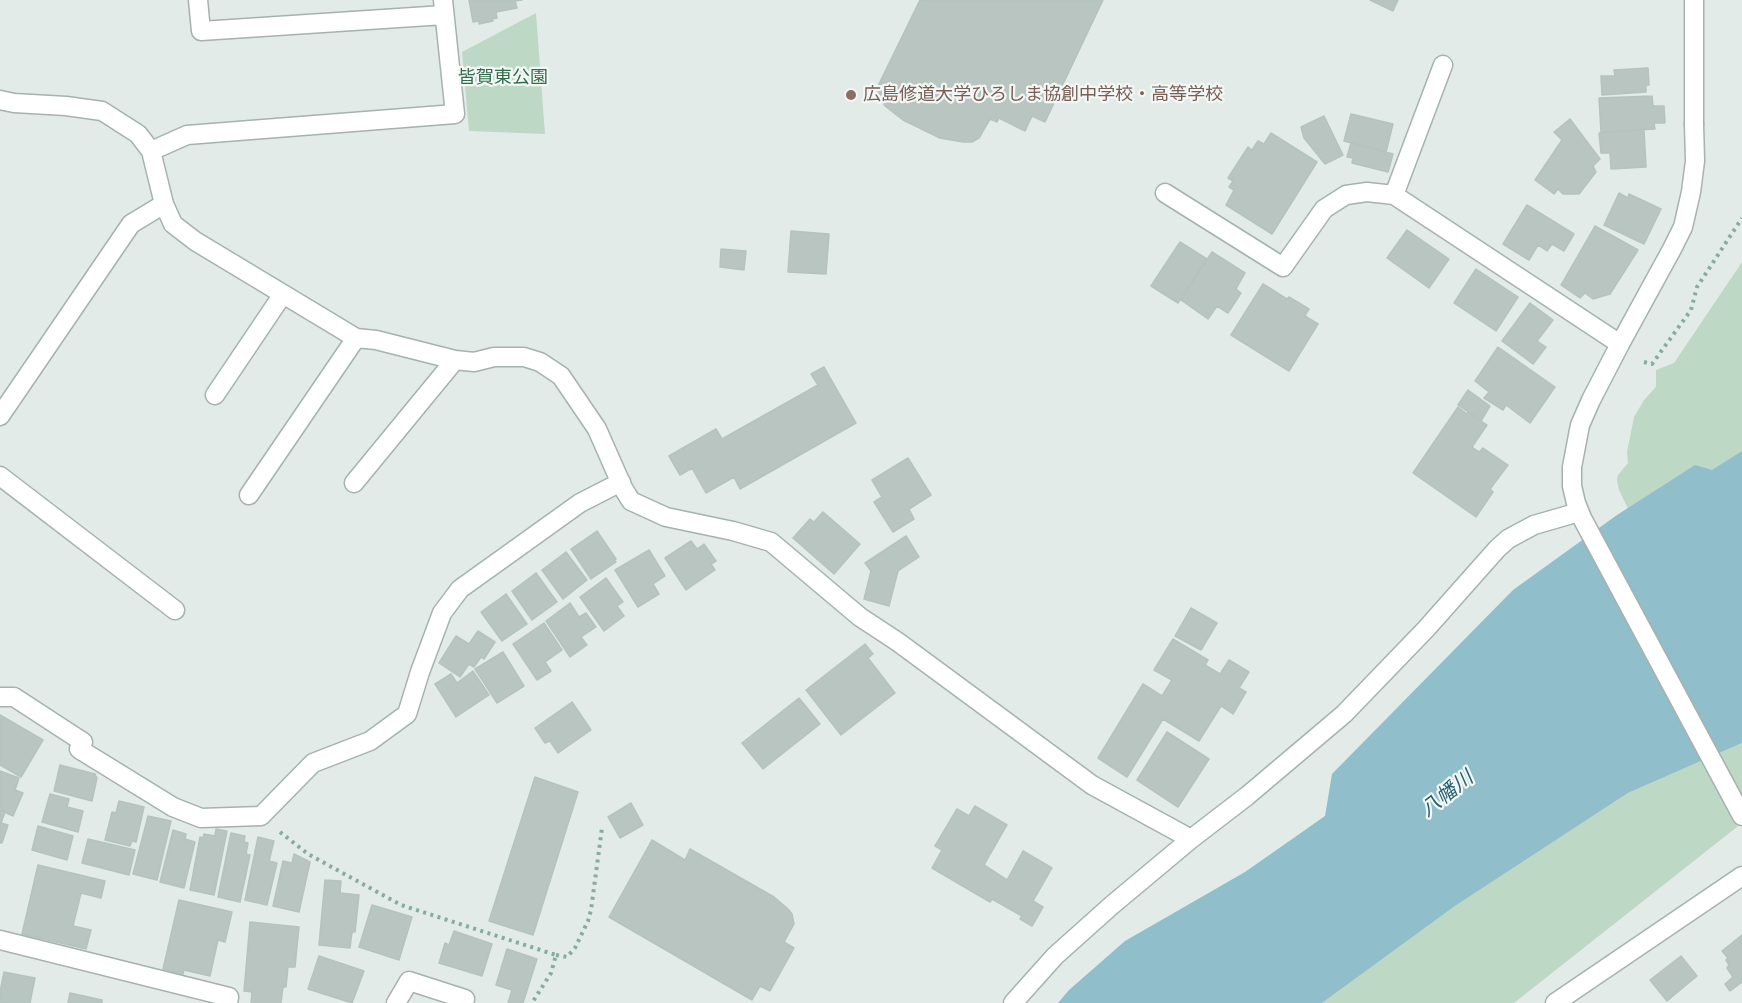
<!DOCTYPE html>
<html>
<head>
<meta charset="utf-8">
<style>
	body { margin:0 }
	canvas { display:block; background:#e2ebe7 }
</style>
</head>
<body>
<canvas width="1742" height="1003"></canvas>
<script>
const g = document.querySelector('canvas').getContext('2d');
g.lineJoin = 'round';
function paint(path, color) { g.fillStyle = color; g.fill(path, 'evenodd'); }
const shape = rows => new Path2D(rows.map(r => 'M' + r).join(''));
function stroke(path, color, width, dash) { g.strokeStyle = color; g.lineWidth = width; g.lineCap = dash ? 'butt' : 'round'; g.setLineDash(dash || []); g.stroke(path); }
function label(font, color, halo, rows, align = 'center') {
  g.font = font + ' Inter,"Noto Sans JP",sans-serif'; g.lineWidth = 4.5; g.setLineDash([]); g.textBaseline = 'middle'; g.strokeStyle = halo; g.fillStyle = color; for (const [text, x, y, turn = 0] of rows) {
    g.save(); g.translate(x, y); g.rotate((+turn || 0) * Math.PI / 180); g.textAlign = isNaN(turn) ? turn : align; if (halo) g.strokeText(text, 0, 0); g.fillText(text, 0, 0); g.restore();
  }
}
const green = shape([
	[536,13,545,134,469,131,462,52],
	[1742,262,1742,463,1632,517,1619,490,1617,480,1618,475,1628,463,1627,452,1634,417,1644,400,1656,387,1656,370,1674,363],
	[1742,743,1742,823,1514,1003,1322,1003,1455,906,1628,793]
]);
const water = shape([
	[1742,451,1742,743,1628,793,1455,906,1322,1003,1058,1003,1069,990,1125,941,1245,872,1325,816,1332,774,1513,590,1617,515,1695,465,1712,470]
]);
const building = shape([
	[469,0,522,0,515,1,517,8,496,12,497,18,492,19,493,21,479,24,479,21,473,22,469,0],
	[920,0,1103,0,1045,122,1032,116,1025,131,999,118,997,122,990,119,979,138,972,142,963,142,940,138,903,120,885,106,878,93,878,86,920,0],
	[1370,0,1398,0,1393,11,1370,0],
	[1648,68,1649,85,1646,85,1646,92,1602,95,1601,76,1615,76,1614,70,1648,68],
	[1652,96,1653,106,1664,106,1665,123,1654,123,1655,129,1601,132,1599,98,1652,96],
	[1351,114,1393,124,1386,152,1344,141,1351,114],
	[1324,116,1343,155,1325,164,1304,138,1301,127,1324,116],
	[1570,119,1600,159,1593,166,1596,172,1579,194,1563,194,1558,189,1554,194,1535,180,1562,140,1554,132,1570,119],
	[1644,130,1646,167,1611,169,1610,153,1601,153,1599,133,1644,130],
	[1271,133,1317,162,1272,234,1226,205,1234,190,1229,187,1233,181,1228,178,1248,147,1252,150,1258,141,1264,144,1271,133],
	[1351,143,1393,154,1388,172,1352,163,1353,158,1347,157,1351,143],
	[1619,193,1628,198,1629,194,1661,209,1644,244,1604,225,1619,193],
	[1527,205,1574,234,1564,251,1552,244,1547,251,1538,245,1529,260,1503,244,1527,205],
	[1595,226,1638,250,1610,294,1593,299,1585,293,1580,298,1561,285,1595,226],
	[1407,230,1449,259,1429,288,1387,258,1407,230],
	[791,231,829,234,826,274,788,272,791,231],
	[1180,242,1207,259,1178,303,1151,286,1180,242],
	[721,249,746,251,744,270,720,267,721,249],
	[1212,252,1245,273,1236,289,1241,293,1228,313,1217,306,1208,319,1181,300,1212,252],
	[1476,269,1518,297,1496,331,1454,303,1476,269],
	[1263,284,1287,299,1289,297,1309,309,1305,316,1318,324,1289,371,1231,335,1263,284],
	[1530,303,1553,320,1537,341,1546,347,1533,364,1502,341,1530,303],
	[1498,347,1555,387,1530,423,1506,405,1503,410,1484,398,1489,392,1475,381,1498,347],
	[824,367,856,423,740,489,734,477,706,493,692,468,680,475,669,456,716,429,722,439,818,385,811,374,824,367],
	[1468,390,1490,406,1481,421,1458,405,1468,390],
	[1458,407,1467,414,1468,412,1487,425,1472,447,1479,452,1483,448,1508,465,1490,489,1493,492,1476,517,1413,473,1458,407],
	[908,458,931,495,909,509,914,519,893,532,874,502,882,497,872,480,908,458],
	[823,512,860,544,834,574,793,538,810,519,814,522,823,512],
	[597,531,616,559,614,561,616,562,591,579,571,549,597,531],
	[906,536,919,557,898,571,889,606,864,599,871,571,865,563,906,536],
	[691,541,697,549,704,544,716,561,711,564,715,570,686,590,665,558,691,541],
	[649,550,665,576,653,584,659,594,638,607,615,570,649,550],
	[566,552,587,580,563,599,542,570,566,552],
	[536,573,557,602,532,620,512,591,536,573],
	[606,578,623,602,617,606,624,616,604,631,580,597,606,578],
	[506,594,527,624,502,641,481,612,506,594],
	[570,603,579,617,586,613,596,627,581,637,587,645,570,657,546,621,570,603],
	[1191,608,1217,623,1201,650,1175,636,1191,608],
	[544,623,562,650,545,662,551,671,537,680,513,644,544,623],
	[478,631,495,642,484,659,481,657,474,667,469,664,460,677,439,663,456,636,469,644,478,631],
	[1173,639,1208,660,1205,665,1220,674,1229,660,1249,672,1239,688,1246,692,1233,714,1221,706,1199,741,1163,719,1127,777,1098,758,1143,684,1162,696,1172,680,1154,670,1173,639],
	[865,644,873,654,868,658,895,693,841,735,806,690,865,644],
	[503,652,524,686,497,703,475,669,503,652],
	[473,671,489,695,456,717,435,684,451,674,457,683,473,671],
	[799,698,820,724,763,769,742,743,799,698],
	[572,702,591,730,558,753,550,741,545,743,535,728,572,702],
	[0,715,43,740,21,777,0,765,0,715],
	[1167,732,1209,759,1178,807,1137,780,1167,732],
	[60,765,95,774,97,778,92,801,54,791,60,765],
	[0,771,19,778,15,790,23,793,13,816,0,810,0,771],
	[535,777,578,792,533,935,489,921,535,777],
	[50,794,69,799,67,807,83,811,78,832,42,822,50,794],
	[119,801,144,807,136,842,132,841,130,846,105,840,112,812,116,813,119,801],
	[631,803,643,825,620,838,608,817,631,803],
	[975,806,1007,825,984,865,1007,880,1023,851,1052,868,1033,901,1043,907,1032,926,1020,919,1022,916,992,899,990,902,932,868,942,850,935,846,957,809,969,816,975,806],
	[0,811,5,812,1,823,8,825,2,843,0,843,0,811],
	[148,816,171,821,157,880,133,874,148,816],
	[38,826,73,836,67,860,32,850,38,826],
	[216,829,227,831,214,895,190,890,200,837,203,838,204,834,215,836,216,829],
	[173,830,186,834,185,839,195,842,184,888,160,882,173,830],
	[231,833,245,836,244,842,248,843,246,854,250,855,240,902,218,897,231,833],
	[258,837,274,841,269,861,277,863,267,905,245,900,258,837],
	[88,839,135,850,129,875,82,863,88,839],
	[652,840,685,860,690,849,774,897,788,909,792,914,794,924,784,942,794,948,770,991,760,986,752,1000,609,917,652,840],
	[294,854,310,862,299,912,273,906,283,861,292,863,294,854],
	[38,865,105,881,101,898,81,893,73,926,91,930,86,949,22,934,38,865],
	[325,880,341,881,340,893,359,895,355,932,352,932,350,948,319,945,325,880],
	[179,900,232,912,225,942,218,940,210,976,184,970,183,974,163,969,179,900],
	[372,905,412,917,399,960,359,947,372,905],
	[250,922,299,927,295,967,288,967,286,987,283,987,281,1003,251,1003,252,992,244,991,250,922],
	[454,931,492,944,482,976,439,963,445,943,449,945,454,931],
	[1742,935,1742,982,1730,991,1725,984,1733,977,1727,968,1729,965,1726,960,1728,958,1722,951,1742,935],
	[507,949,537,959,523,1003,508,1003,512,990,496,985,507,949],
	[319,956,364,971,352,1003,308,989,319,956],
	[1681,956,1697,976,1667,1001,1650,980,1681,956],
	[4,972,35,978,30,1003,0,1003,0,992,4,972],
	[70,993,102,1000,102,1003,68,1003,70,993]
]);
const path = shape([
	[1644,362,1652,364,1691,310,1697,287,1742,218],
	[280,832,308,854,401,905,556,955,551,973,532,1003],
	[556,955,567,957,575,948,588,921,591,910,602,828]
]);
const minor = shape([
	[198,0,201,31,444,15],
	[0,100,14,103,66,106,102,111,138,134,151,151,164,204,173,224,195,241,356,338,376,340,455,360,474,362,494,357,524,357,540,362,561,376,597,429,623,488,631,501,666,517,733,531,771,542,860,617,898,642,1092,785,1191,839],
	[1694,124,1694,0],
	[151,151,187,135,455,114,443,0],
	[1165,193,1283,267,1324,209,1346,195,1367,192,1394,195,1620,344],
	[1394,195,1443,65],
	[215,395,283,294],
	[0,416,131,224,164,204],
	[0,476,175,610],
	[354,483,455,360],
	[249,495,356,338],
	[0,697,14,697,83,742,79,749,173,807,201,818,261,816,313,763,370,741,407,714,420,672,442,613,460,589,580,503,621,482],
	[0,940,229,997,228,1003],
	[396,1003,409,981,465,999],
	[1013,1003,1055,956,1112,905,1191,839,1247,796,1344,714,1426,629,1497,549,1508,539,1534,525,1579,512]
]);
const tertiary = shape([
	[1694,124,1695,161,1691,192,1683,227,1672,249,1620,344,1591,400,1580,425,1572,467,1572,486,1576,503,1582,518,1742,816],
	[1555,1003,1742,876]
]);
const markers = [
	[851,95,6,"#8d6e63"]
];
const parkNames = [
	["皆賀東公園",503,78]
];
const educationNames = [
	["広島修道大学ひろしま協創中学校・高等学校",863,95]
];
const waterNames = [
	["八幡川",1447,794,-38]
];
paint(green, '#bdd9c6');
paint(water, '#90beca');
paint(building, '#b8c5c0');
stroke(building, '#b5c3be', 1.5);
stroke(minor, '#a5b2ae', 21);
stroke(tertiary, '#a5b2ae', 21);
stroke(path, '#86aba1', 4, [3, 4.5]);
stroke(minor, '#fff', 18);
stroke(tertiary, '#fff', 18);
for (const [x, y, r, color] of markers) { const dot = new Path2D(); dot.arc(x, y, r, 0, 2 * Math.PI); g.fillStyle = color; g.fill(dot); stroke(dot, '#f2f7f5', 2); }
label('18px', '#336c4c', '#f2f7f5', parkNames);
label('18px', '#785e54', '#f2f7f5', educationNames, 'left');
label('italic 20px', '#255f6f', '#f2f7f5', waterNames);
</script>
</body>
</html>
